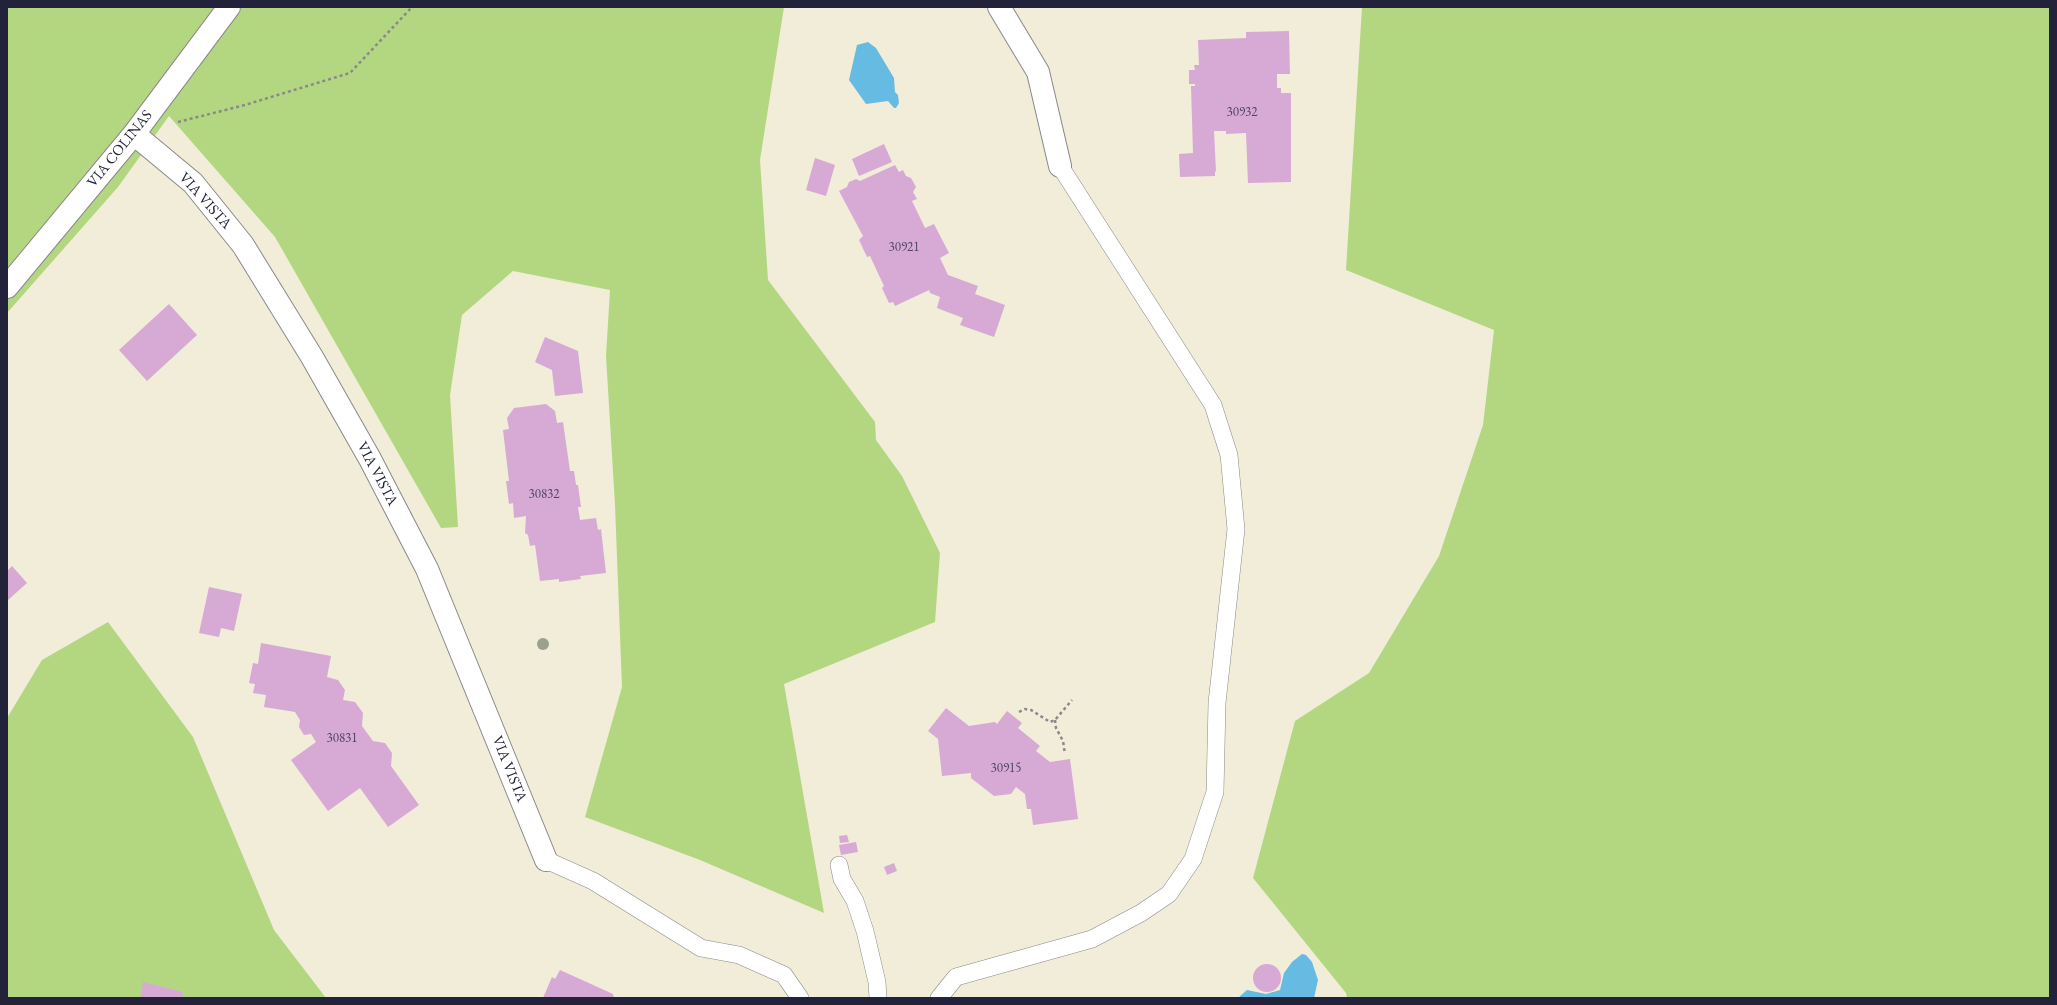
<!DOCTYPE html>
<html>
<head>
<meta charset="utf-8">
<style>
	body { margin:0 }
	#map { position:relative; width:2057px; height:1005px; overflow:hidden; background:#f1edd9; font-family:"EB Garamond",serif }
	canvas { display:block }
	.frame { position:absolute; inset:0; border:8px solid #22223b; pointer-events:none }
</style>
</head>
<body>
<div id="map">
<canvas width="2057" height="1005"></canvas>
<div class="frame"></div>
</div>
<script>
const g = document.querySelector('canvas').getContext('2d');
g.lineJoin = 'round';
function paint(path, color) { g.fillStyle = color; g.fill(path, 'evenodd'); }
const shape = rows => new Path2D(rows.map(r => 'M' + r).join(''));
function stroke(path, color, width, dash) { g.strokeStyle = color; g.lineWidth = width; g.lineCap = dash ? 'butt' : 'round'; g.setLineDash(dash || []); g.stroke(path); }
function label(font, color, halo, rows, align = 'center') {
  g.font = font + ' "EB Garamond",serif'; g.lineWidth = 3; g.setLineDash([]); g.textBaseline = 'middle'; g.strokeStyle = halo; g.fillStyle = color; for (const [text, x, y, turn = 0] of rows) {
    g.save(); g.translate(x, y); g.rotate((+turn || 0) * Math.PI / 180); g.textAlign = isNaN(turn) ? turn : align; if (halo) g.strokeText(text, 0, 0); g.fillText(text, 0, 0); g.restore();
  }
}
const green = shape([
	[7,7,784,7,760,160,768,280,875,422,876,440,902,476,940,553,935,622,784,684,824,913,700,860,585,817,622,687,615,505,606,356,610,290,513,271,462,315,450,395,458,527,441,528,275,237,169,116,118,187,7,313],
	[1362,7,2050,7,2050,998,1347,998,1346,993,1253,878,1295,721,1369,673,1439,556,1483,425,1494,330,1346,270],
	[108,622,193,737,274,930,326,998,7,998,7,718,42,660]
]);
const water = shape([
	[868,42,876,48,894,78,895,92,898,95,899,103,896,108,894,108,888,101,866,104,849,80,857,45],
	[1302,954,1306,955,1312,962,1318,980,1314,998,1238,998,1247,990,1266,994,1280,990,1284,973,1292,962]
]);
const building = shape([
	[1289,31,1290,74,1277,74,1277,88,1281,88,1281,93,1291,93,1291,182,1248,183,1246,133,1226,134,1226,131,1214,131,1216,172,1215,171,1215,176,1180,177,1179,154,1193,153,1191,86,1195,86,1195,84,1189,84,1189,70,1195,70,1194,65,1199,65,1198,40,1246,38,1246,32],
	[884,144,892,162,859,176,852,159],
	[815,158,835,165,826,196,806,190],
	[895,165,899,172,903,170,906,176,911,178,916,187,913,192,917,199,912,201,925,228,934,224,949,253,940,258,948,275,978,286,975,294,1005,305,994,337,960,325,963,318,937,308,940,297,930,293,929,290,895,306,893,302,889,303,882,288,884,286,870,256,867,257,859,240,863,236,839,191,847,187,849,182,856,179,860,181],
	[169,304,197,335,147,381,119,350],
	[545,337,578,351,583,393,555,396,552,370,535,362],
	[546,404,555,411,557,423,563,422,570,471,574,471,576,485,578,485,581,507,578,507,580,520,596,518,598,530,601,529,606,573,580,576,581,579,559,582,559,579,540,581,535,545,530,546,528,535,525,533,526,516,514,518,513,503,509,504,506,481,509,481,503,430,509,429,507,418,514,408],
	[12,566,27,583,7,601,7,571],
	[209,587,242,594,234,631,221,628,219,637,199,633],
	[261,643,331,656,327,677,338,680,345,690,343,700,355,702,363,713,362,726,373,741,385,743,392,753,391,766,419,805,388,827,360,788,328,811,291,760,316,742,311,734,304,735,299,727,300,720,295,712,264,707,266,695,253,693,255,684,249,683,253,663,258,664],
	[946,708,969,726,995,722,997,724,1007,711,1022,723,1018,728,1040,746,1036,751,1050,762,1070,759,1078,819,1033,825,1031,809,1027,809,1025,794,1016,787,1011,794,994,796,971,778,971,773,942,776,938,739,928,731],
	[847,835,849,842,840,843,839,836],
	[856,842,858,852,841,855,839,845],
	[894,863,897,871,887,875,884,867],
	'1253 978a14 14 0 1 1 28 0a14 14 0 1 1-28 0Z',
	[560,970,613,994,614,998,543,998,552,977,555,979],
	[143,982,183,992,182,998,140,998]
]);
const path = shape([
	[178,122,245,105,350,73,412,7],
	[1019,712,1025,709,1031,710,1050,722,1055,720,1072,700],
	[1055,720,1056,728,1063,741,1065,754]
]);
const service = shape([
	[546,860,593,881,701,948,739,955,784,975,800,998],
	[839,865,842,879,855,901,865,931,877,982,878,998],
	[939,998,956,977,1092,939,1141,913,1169,894,1193,859,1215,792,1217,703,1236,529,1229,455,1213,405,1060,166]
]);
const minor = shape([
	[999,7,1038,72,1060,166],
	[134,134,193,183,243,245,312,357,370,459,427,569,546,860],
	[7,287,134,134,229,7]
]);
const trees = [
	[543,644]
];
const numberNames = [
	["30932",1242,112],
	["30921",904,247],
	["30832",544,494],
	["30831",342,738],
	["30915",1006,768]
];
const streetNames = [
	["VIA COLINAS",120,149,-51],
	["VIA VISTA",205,201,48],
	["VIA VISTA",377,474,62],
	["VIA VISTA",509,769,68]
];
paint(green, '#b3d780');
paint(water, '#65bbe2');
paint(building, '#d7a9d5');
stroke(service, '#8a888a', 18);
stroke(minor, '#8a888a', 24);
stroke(path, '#8a888a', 2.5, [3, 3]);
stroke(service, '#fff', 17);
stroke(minor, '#fff', 22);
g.fillStyle = '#9ba08f';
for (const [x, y] of trees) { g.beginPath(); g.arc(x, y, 6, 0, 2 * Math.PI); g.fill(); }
label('13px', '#4f4462', null, numberNames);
label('15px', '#22223b', '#fff', streetNames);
</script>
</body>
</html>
